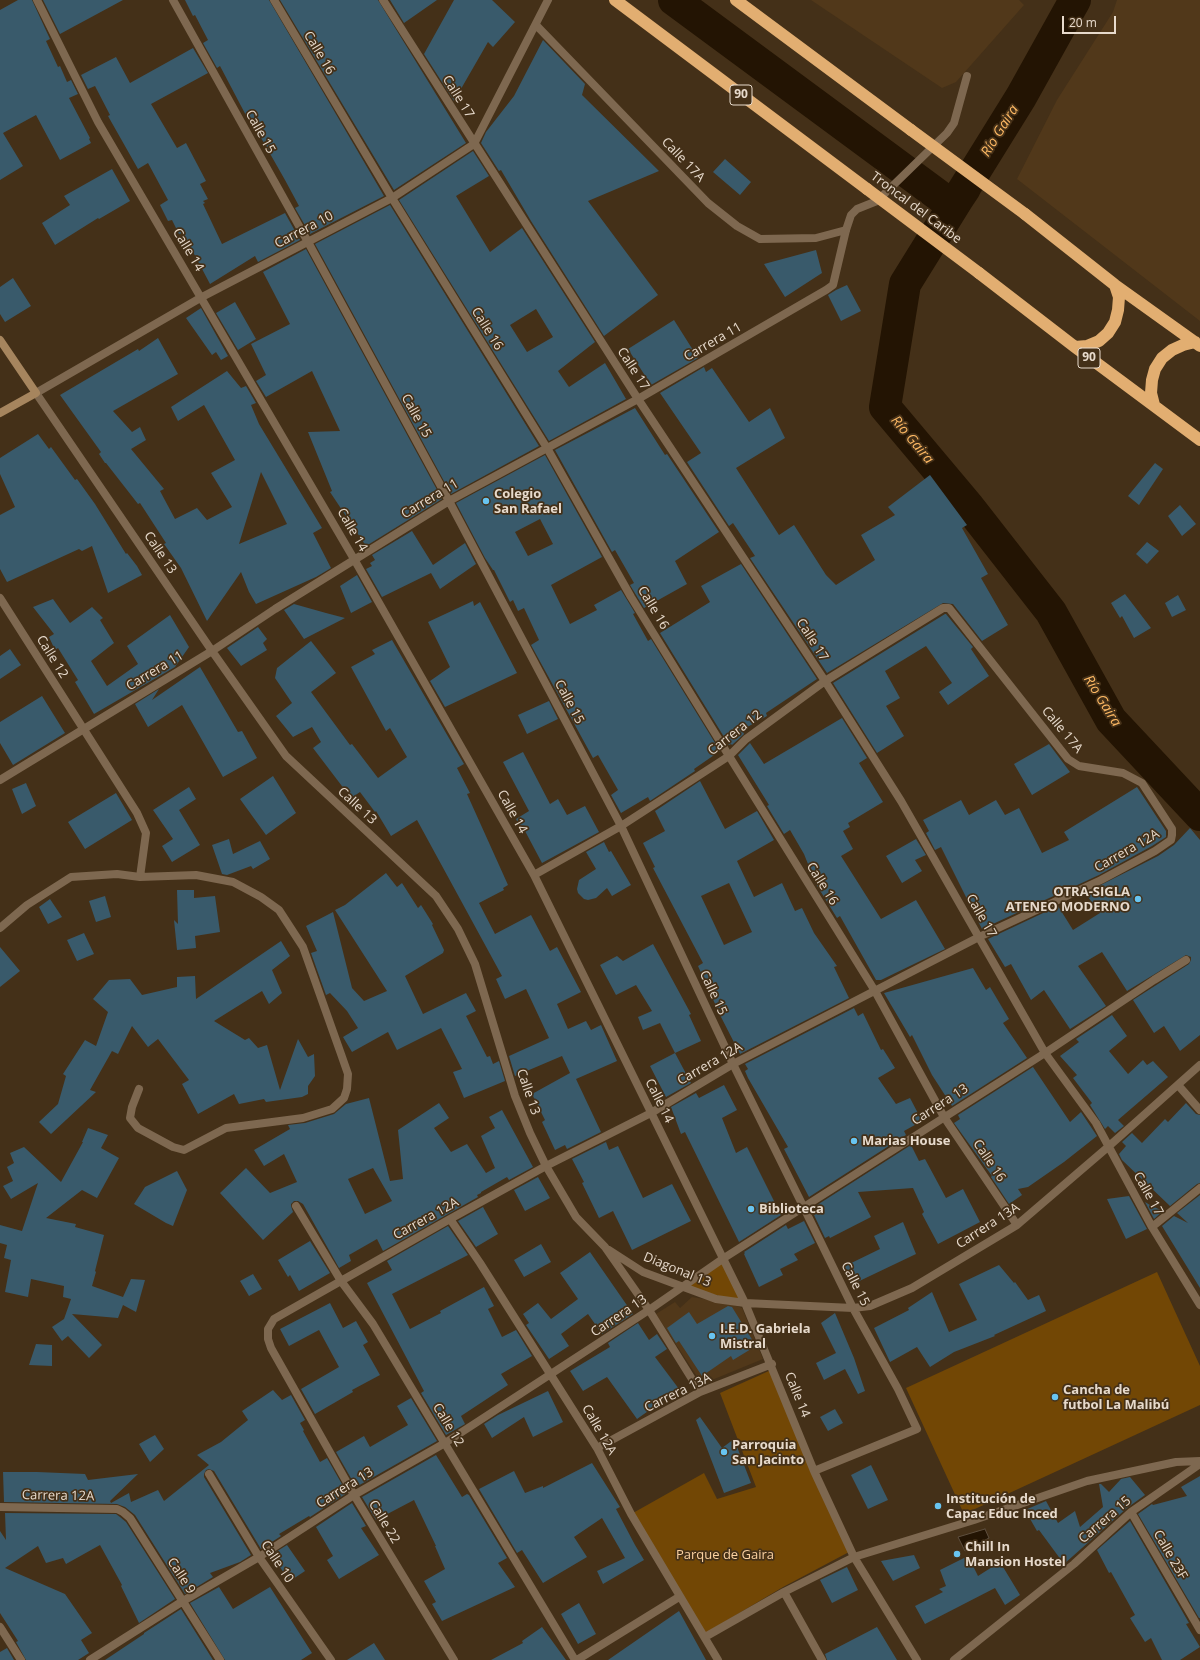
<!DOCTYPE html>
<html>
<head>
<meta charset="utf-8">
<style>
	body { margin:0 }
	#map { position:relative; width:1200px; height:1660px; overflow:hidden; background:#443018; font-family:"Open Sans",sans-serif }
	canvas { display:block }
	.scale { position:absolute; left:1062px; top:16px; width:54px; height:18px; box-sizing:border-box; border:2px solid #e7dacc; border-top:0; padding-left:5px; font-size:12px; line-height:14px; white-space:nowrap; color:#e7dacc; -webkit-text-stroke:3px #443018; paint-order:stroke }
</style>
</head>
<body>
<div id="map">
<canvas width="1200" height="1660"></canvas>
<div class="scale">20 m</div>
</div>
<script>
const g = document.querySelector('canvas').getContext('2d');
g.lineJoin = 'round';
function paint(path, color) { g.fillStyle = color; g.fill(path, 'evenodd'); }
const shape = rows => new Path2D(rows.map(r => 'M' + r).join(''));
function stroke(path, color, width, dash) { g.strokeStyle = color; g.lineWidth = width; g.lineCap = dash ? 'butt' : 'round'; g.setLineDash(dash || []); g.stroke(path); }
function label(font, color, halo, rows, align = 'center') {
  g.font = font + ' "Open Sans",sans-serif'; g.lineWidth = 3.5; g.setLineDash([]); g.textBaseline = 'middle'; g.strokeStyle = halo; g.fillStyle = color; for (const [text, x, y, turn = 0] of rows) {
    g.save(); g.translate(x, y); g.rotate((+turn || 0) * Math.PI / 180); g.textAlign = isNaN(turn) ? turn : align; if (halo) g.strokeText(text, 0, 0); g.fillText(text, 0, 0); g.restore();
  }
}
const built = shape([
	[811,0,1019,0,1024,5,956,82,942,88],
	[1117,0,1200,0,1200,321,1017,179,1057,100,1113,12],
	[692,1297,729,1303,742,1308,763,1359,702,1384,656,1314,675,1302,680,1308]
]);
const green = shape([
	[724,1259,745,1302,682,1287],
	[1157,1272,1200,1366,1200,1405,964,1514,906,1388],
	[771,1370,849,1552,783,1587,704,1634,633,1513,704,1473,717,1499,756,1487,720,1393]
]);
const water = shape([
	[985,1529,989,1538,965,1551,958,1537,985,1529]
]);
const river = shape([
	[674,0,953,206,965,188],
	[1075,0,1021,97,905,284,885,407,969,507,1051,612,1111,720,1200,815]
]);
const building = shape([
	[18,0,32,0,50,39,46,41,58,67,60,66,67,82,71,80,78,94,69,98,90,138,89,139,91,143,60,160,36,115,3,133,23,166,0,180,0,10],
	[43,0,123,0,60,34],
	[185,0,269,0,384,196,310,234,295,208,299,206,285,180,252,122,250,123,220,66,217,68,203,43,208,40,195,15,193,16],
	[280,0,378,0,466,143,394,190],
	[390,0,437,0,404,23],
	[454,0,492,0,515,22,493,47,488,42,454,101,424,54],
	[543,40,585,84,582,95,659,171,588,201,658,295,604,336,531,221,501,170,499,171,481,143,486,132,514,96],
	[193,48,208,73,151,104,177,148,186,143,206,181,200,184,208,199,203,201,205,203,203,204,222,244,285,213,300,240,258,262,255,256,210,284,183,233,179,234,172,220,168,221,160,205,168,200,148,163,138,169,108,116,110,115,95,86,88,89,81,75,116,57,130,83],
	[473,151,489,176,456,196,490,252,522,228,595,342,558,371,569,387,605,363,626,399,549,441,399,200],
	[536,309,553,337,527,352,510,325],
	[725,159,751,182,740,195,713,172],
	[112,169,130,201,99,219,98,218,55,245,42,223,70,205,64,196],
	[390,205,539,446,451,494,315,244],
	[306,249,442,499,366,546,330,492,332,491,308,432,340,431,312,371,266,397,256,381,266,375,251,344,290,324,263,272],
	[816,250,822,273,785,297,764,264],
	[13,278,31,306,5,322,0,314,0,287],
	[847,285,861,311,841,321,828,295,836,290],
	[235,302,256,339,238,350,216,313],
	[201,308,228,356,221,360,216,352,212,355,186,318],
	[674,320,698,358,651,385,628,349],
	[158,338,178,374,113,411,132,432,140,427,146,440,131,449,164,489,160,491,175,519,197,508,207,520,232,507,211,473,235,460,204,405,178,421,171,407,227,371,241,388,246,386,256,403,251,405,259,424,322,528,313,533,331,568,316,577,256,604,249,592,241,572,207,621,181,568,164,544,166,543,140,503,138,504,106,463,105,463,99,454,101,452,60,395,138,349,139,351],
	[261,472,287,524,239,544],
	[704,367,706,372,712,368,749,422,770,408,785,438,736,468,779,535,794,525,826,575,836,585,875,560,861,535,895,515,888,507,930,475,967,525,962,528,988,574,981,578,1008,625,982,641,953,604,943,603,827,673,750,558,755,556,733,523,729,526,687,462,701,453,660,393],
	[635,408,665,455,667,454,719,532,675,561,687,584,644,608,630,585,634,583,615,550,612,552,555,450],
	[38,434,49,449,51,447,75,480,77,479,95,504,126,554,127,553,137,566,142,575,108,593,92,546,82,551,79,549,7,582,0,569,0,515,15,507,0,474,0,458],
	[545,455,602,557,551,585,570,624,597,610,594,605,621,590,635,613,633,614,648,641,651,639,720,751,694,769,695,771,650,801,648,797,621,813,611,795,618,790,598,755,593,758,531,645,539,640,524,608,518,611,513,600,510,602,494,570,493,570,485,558,456,503],
	[540,519,553,544,528,556,515,532],
	[1155,463,1163,469,1139,505,1128,496],
	[1180,505,1196,524,1182,536,1168,516],
	[412,531,433,565,465,543,476,564,440,589,431,573,382,597,366,569,372,566,370,563,375,560,372,555],
	[1147,542,1159,551,1147,564,1136,554],
	[741,564,817,679,766,713,767,716,742,730,744,734,732,745,731,744,729,745,660,633,710,602,701,586],
	[357,575,372,602,351,613,340,586],
	[1125,594,1151,628,1134,638,1122,616,1120,618,1111,603],
	[1178,595,1186,610,1172,617,1165,603],
	[53,599,70,623,92,607,103,618,100,620,114,643,91,661,107,686,138,664,127,646,170,615,189,647,175,667,94,714,75,682,78,680,58,648,55,650,49,637,54,634,33,607],
	[473,601,474,606,480,602,517,673,445,707,430,681,450,667,428,622],
	[294,604,326,613,345,618,304,639,284,610],
	[945,614,946,614,973,647,971,649,989,676,948,705,939,692,952,683,926,646,885,671,900,698,886,706,904,736,877,753,833,683],
	[258,627,267,639,263,643,267,650,241,666,227,648],
	[392,640,464,764,457,768,470,793,467,794,508,885,503,888,504,890,479,903,495,934,531,915,550,951,557,947,581,992,557,1004,568,1029,586,1021,591,1030,601,1025,617,1061,576,1079,601,1132,567,1149,565,1145,555,1150,542,1122,545,1120,532,1094,570,1073,562,1056,515,1076,509,1056,549,1038,526,989,505,999,496,979,502,976,417,820,391,836,376,811,375,812,360,792,351,798,313,748,321,742,312,727,293,737,276,716,292,703,275,678,277,668,311,641,336,673,311,692,350,745,352,744,378,778,407,757,390,728,386,731,351,667,375,654,372,650],
	[10,649,21,665,0,679,0,656],
	[200,667,238,732,242,731,257,758,223,777,182,705,148,727,135,704,159,689,152,700],
	[42,696,65,733,13,765,0,743,0,722],
	[549,701,558,719,527,734,518,715],
	[842,718,867,758,859,763,883,802,848,823,850,827,843,831,853,849,841,856,881,919,916,900,945,949,881,980,876,980,840,916,837,918,816,884,804,854,790,830,784,834,767,806,769,805,738,755,750,743,764,764],
	[1049,744,1070,772,1032,795,1014,764],
	[523,752,550,804,558,799,567,815,585,806,599,832,542,863,525,831,523,833,516,819,529,811,503,762],
	[273,776,296,813,266,835,240,799],
	[700,781,725,829,757,811,774,840,737,861,754,897,782,883,795,911,802,908,814,933,837,966,834,967,849,998,740,1054,721,1017,698,966,703,963,653,868,655,867,643,843,665,831,655,811],
	[729,883,752,932,724,945,701,896],
	[26,783,36,806,22,814,12,789],
	[189,787,196,799,179,810,200,845,172,862,162,846,173,839,153,810],
	[1137,787,1166,831,1166,837,1152,846,1099,875,982,929,941,847,935,850,926,833,929,831,923,820,961,800,969,815,996,800,1005,815,1019,808,1042,853,1069,840,1064,832],
	[116,793,132,820,85,849,68,822],
	[1190,828,1200,840,1200,1035,1180,1051,1164,1026,1154,1033,1133,1000,1189,964,1191,960,1191,957,1186,955,1127,991,1102,952,1078,966,1106,1006,1070,1029,1044,990,1031,1000,1011,964,1005,967,988,939,1058,906,1073,930,1100,913,1085,893,1158,856,1174,845],
	[229,839,233,854,260,841,270,859,253,869,251,866,227,875,222,874,212,845],
	[916,839,926,855,915,860,922,871,902,883,886,856],
	[604,842,609,852,611,851,631,885,612,896,607,888,596,898,588,900,584,899,578,893,577,889,579,880,596,869,586,852],
	[386,873,397,887,402,883,418,908,421,905,433,924,432,925,444,950,443,953,405,976,423,1014,466,993,476,1011,466,1016,487,1057,490,1056,493,1064,499,1061,505,1081,464,1098,453,1072,462,1069,441,1028,397,1050,388,1032,352,1052,343,1037,358,1028,347,1011,330,993,326,995,311,953,317,951,306,926,333,912,352,988,364,1001,387,991,335,910,345,905],
	[177,890,194,890,194,898,215,896,220,932,195,936,196,948,177,950,174,920,178,924],
	[105,896,111,917,96,922,89,901],
	[50,899,62,917,48,924,39,907],
	[84,933,94,954,77,961,67,940],
	[281,941,290,956,272,970,282,993,269,1004,262,991,214,1021,245,1040,249,1038,258,1048,267,1045,280,1090,298,1039,308,1057,314,1054,315,1076,308,1086,308,1094,302,1097,266,1102,264,1099,239,1104,234,1094,198,1114,182,1084,189,1080,158,1039,148,1047,132,1026,118,1054,112,1051,90,1090,96,1092,51,1134,39,1122,58,1104,66,1076,63,1074,85,1040,96,1046,108,1012,93,999,109,980,130,979,142,995,177,987,177,977,195,976,196,999],
	[653,944,691,1014,689,1015,701,1041,675,1053,660,1023,643,1030,638,1017,652,1011,636,985,616,995,600,965,617,956,623,961],
	[0,947,20,971,0,987],
	[973,968,986,990,990,987,1009,1019,1003,1023,1027,1058,952,1106,932,1075,912,1035,910,1037,884,993],
	[854,1008,858,1016,863,1013,881,1050,883,1049,895,1068,878,1078,896,1104,910,1098,922,1121,904,1131,906,1135,809,1197,784,1149,788,1147,748,1078,745,1071,748,1069,745,1064],
	[1112,1015,1127,1036,1109,1051,1128,1074,1143,1060,1147,1065,1153,1061,1168,1077,1118,1120,1124,1126,1115,1133,1108,1126,1105,1129,1090,1105,1092,1103,1073,1078,1077,1075,1060,1056,1079,1042,1076,1039],
	[675,1053,691,1083,666,1097,650,1066],
	[1033,1067,1070,1122,1081,1112,1097,1136,1064,1162,1028,1187,1018,1189,1022,1195,1009,1204,991,1177,992,1176,954,1123,960,1119,958,1115],
	[724,1085,737,1110,722,1118,736,1153,747,1147,781,1215,739,1242,685,1132,681,1134,671,1107,696,1093,699,1098],
	[369,1098,390,1181,403,1179,398,1130,439,1103,449,1118,434,1128,451,1152,467,1144,486,1173,495,1168,481,1136,495,1128,489,1117,502,1110,533,1167,509,1180,507,1177,481,1192,481,1193,477,1195,478,1197,383,1251,377,1239,349,1255,351,1261,339,1268,303,1204,298,1201,294,1201,291,1204,291,1206,293,1212,263,1240,220,1193,246,1168,270,1193,297,1182,284,1154,264,1166,254,1150,290,1129,288,1125,305,1123,334,1114,346,1104],
	[373,1168,392,1201,365,1214,348,1179],
	[1186,1103,1196,1114,1200,1115,1200,1183,1197,1184,1170,1206,1122,1160,1119,1154,1126,1146,1122,1142,1132,1133,1142,1143,1165,1119,1168,1122],
	[88,1128,108,1135,101,1148,119,1158,97,1198,82,1190,46,1218,76,1224,75,1227,104,1235,95,1271,96,1272,92,1286,123,1297,131,1279,145,1280,136,1312,123,1305,118,1318,72,1314,102,1345,89,1358,68,1336,62,1341,52,1327,64,1319,71,1299,63,1297,64,1286,31,1279,28,1297,5,1292,11,1260,4,1258,7,1245,0,1243,0,1225,22,1231,38,1183,11,1199,3,1186,13,1181,7,1167,14,1163,10,1153,24,1147,61,1182,83,1142,82,1142],
	[606,1142,609,1150,618,1146,643,1198,672,1184,691,1221,632,1250,613,1211,599,1218,582,1183,584,1182,572,1159],
	[911,1145,919,1161,925,1159,946,1198,963,1189,980,1222,938,1244,922,1214,924,1212,913,1188,858,1192,871,1217,830,1238,829,1236,825,1238,814,1215,818,1213,814,1207],
	[177,1171,187,1190,173,1226,166,1223,134,1204,145,1187],
	[538,1177,550,1198,525,1211,514,1190],
	[1200,1195,1200,1288,1162,1226,1174,1216,1188,1223,1177,1213],
	[1129,1196,1147,1229,1126,1239,1107,1199],
	[1145,1202,1150,1205,1163,1211,1154,1219],
	[483,1207,498,1234,476,1247,458,1221],
	[804,1221,815,1243,794,1254,798,1260,780,1269,783,1275,759,1287,744,1254,745,1253,744,1252,786,1225,788,1229],
	[903,1222,916,1254,851,1285,843,1267,880,1249,874,1236],
	[448,1226,468,1255,392,1294,410,1329,441,1313,440,1311,484,1287,494,1306,488,1309,502,1337,516,1330,532,1356,501,1374,508,1385,461,1416,465,1424,446,1435,421,1393,424,1391,367,1283,392,1270,387,1261],
	[310,1241,330,1273,299,1291,290,1275,288,1277,278,1260],
	[541,1244,551,1262,524,1277,514,1260],
	[590,1252,633,1314,602,1334,588,1314,561,1334,569,1346,549,1359,526,1325,529,1323,523,1314,538,1303,551,1319,578,1299,560,1273],
	[999,1265,1014,1283,1015,1282,1028,1300,1039,1295,1046,1311,994,1335,995,1336,954,1352,930,1367,917,1347,890,1362,874,1328,909,1310,908,1308,932,1292,949,1332,977,1320,959,1284],
	[253,1274,262,1289,249,1296,240,1281],
	[330,1303,343,1328,356,1321,368,1342,363,1345,380,1375,352,1390,353,1392,315,1414,301,1389,339,1367,319,1330,289,1346,280,1329],
	[728,1306,732,1307,756,1346,733,1360,731,1356,702,1376,679,1341,676,1343,667,1328,689,1312,697,1324],
	[835,1313,854,1358,865,1391,858,1394,845,1369,824,1380,816,1363,836,1353,821,1323],
	[638,1323,649,1340,657,1334,667,1349,655,1357,679,1389,637,1419,607,1377,583,1391,570,1371,610,1347,608,1343],
	[36,1344,52,1345,52,1366,29,1365],
	[273,1390,282,1400,291,1395,305,1420,300,1423,304,1430,303,1431,320,1462,327,1458,347,1493,310,1517,309,1516,279,1534,281,1536,261,1549,214,1471,209,1469,206,1470,204,1474,204,1477,251,1555,240,1562,210,1573,213,1577,185,1594,135,1515,125,1507,117,1504,4,1502,3,1472,37,1472,85,1474,88,1480,138,1474,110,1501,111,1503,129,1493,131,1502,158,1490,164,1501,209,1465,197,1455,221,1442,248,1420,242,1411],
	[548,1391,563,1422,533,1437,524,1417,492,1438,484,1424,498,1415],
	[411,1398,437,1441,356,1487,336,1452,364,1436,370,1447,408,1425,397,1406],
	[835,1409,843,1423,828,1431,820,1417],
	[700,1417,722,1448,734,1439,751,1483,724,1493,696,1420],
	[155,1435,164,1449,150,1462,139,1444],
	[436,1455,462,1497,467,1494,469,1495,507,1558,498,1563,515,1587,442,1621,432,1604,436,1602,424,1581,445,1569,435,1546,436,1546,414,1500,376,1520,362,1497],
	[592,1463,620,1507,616,1509,635,1545,644,1560,603,1584,597,1571,625,1558,602,1518,574,1537,587,1557,543,1583,522,1550,517,1553,479,1489,514,1471,525,1493,543,1486,543,1488],
	[871,1465,888,1500,868,1509,851,1475],
	[1200,1476,1200,1618,1199,1618,1138,1514,1152,1504,1153,1505,1187,1496,1181,1487],
	[1130,1477,1145,1495,1127,1508,1064,1564,1039,1530,1037,1531,1025,1510,1046,1501,1058,1523,1075,1511,1080,1527,1103,1507,1099,1484,1101,1484,1109,1492,1121,1479],
	[352,1503,366,1526,361,1528,379,1555,339,1579,327,1560,333,1556,316,1527],
	[5,1513,116,1514,120,1517,126,1522,175,1599,139,1623,121,1586,122,1585,100,1545,66,1564,63,1558,46,1563,38,1546,5,1568,65,1594,92,1633,81,1640,89,1653,78,1660,26,1660,16,1642,18,1641,0,1613,0,1531,6,1540],
	[1130,1521,1189,1623,1186,1624,1200,1647,1180,1660,1162,1660,1151,1638,1145,1642,1130,1618,1135,1615,1111,1572,1109,1573,1097,1550],
	[287,1545,305,1571,290,1581,271,1555],
	[914,1555,920,1568,893,1581,881,1561],
	[968,1556,978,1576,1000,1562,1020,1595,1005,1605,995,1588,925,1624,915,1606,943,1592,939,1589,946,1586,940,1570],
	[847,1567,858,1590,832,1603,820,1580],
	[219,1587,233,1609,270,1587,312,1653,301,1660,225,1660,190,1603],
	[579,1603,596,1634,578,1644,561,1614],
	[181,1609,213,1660,105,1660,144,1634,144,1633],
	[679,1611,706,1660,608,1660],
	[542,1627,566,1660,491,1660,523,1643,522,1641],
	[877,1627,897,1660,827,1660,825,1654],
	[374,1643,385,1660,347,1660],
	[7,1648,14,1660,0,1660,0,1652]
]);
const lane = shape([
	[846,230,851,215,857,209,877,201,947,133,954,123,967,76]
]);
const street = shape([
	[37,0,98,122,354,559,534,875,745,1303,814,1471,854,1557,917,1660],
	[173,0,308,242,449,501,621,826,733,1064,804,1208,853,1308,898,1389,917,1429,814,1471],
	[274,0,392,198,547,448,631,597,729,756,875,991,944,1117,1017,1225],
	[383,0,638,399,825,681,901,801,1045,1053,1096,1123,1152,1227,1200,1305],
	[548,0,474,144,392,198,202,297,36,393,212,651,286,756,436,896,458,929,475,964,515,1096,530,1133,546,1166,576,1217,605,1247,649,1310,700,1392],
	[0,598,137,813,146,833,140,877],
	[0,780,212,651,275,609,449,501,638,399,826,290,833,285,846,230,816,238,760,239,737,226,708,203,536,25],
	[0,928,27,905,71,877,117,874,140,877,196,875,233,882,261,897,279,910,303,947,341,1054,348,1074,347,1089,344,1098,332,1109,303,1118,226,1128,184,1150,173,1147,138,1128,130,1118,132,1107,139,1089],
	[1178,1085,1200,1110],
	[296,1206,341,1281,373,1324,575,1660],
	[450,1219,480,1263,597,1448,631,1514,718,1660],
	[1152,1227,1200,1188],
	[609,1250,643,1272,716,1299,745,1303,853,1308,870,1306,912,1288,1017,1225,1108,1147,1200,1065],
	[597,1448,700,1392,772,1364],
	[209,1474,259,1557,331,1660],
	[0,1507,117,1509,123,1512,130,1518,220,1660],
	[1131,1512,1200,1630],
	[784,1592,822,1660],
	[0,1627,21,1660],
	[705,1637,784,1592,854,1557,974,1520,1087,1481,1176,1462,1200,1461],
	[90,1660,183,1601,259,1557,354,1495,445,1443,649,1310,724,1258,1045,1053,1154,980,1186,960],
	[454,1660,354,1495,271,1348,268,1339,268,1329,274,1319,450,1219,546,1166,651,1113,733,1064,979,937,1101,880,1155,851,1171,840,1172,835,1172,829,1142,783,1123,773,1079,766,1068,759,949,608,943,608,825,681,746,739,729,756,621,826,534,875],
	[577,1660,679,1597],
	[954,1660,1074,1564,1131,1512,1200,1464]
]);
const secondary = shape([
	[0,340,36,393,0,413]
]);
const highway = shape([
	[615,0,867,189],
	[736,0,911,130],
	[1025,214,1115,285,1200,346],
	[979,273,1075,347,1200,440],
	[1075,347,1087,346,1099,341,1108,333,1115,322,1118,310,1119,297,1115,285],
	[1154,405,1151,393,1152,380,1155,369,1162,358,1172,350,1183,345,1195,342]
]);
const highwayBridge = shape([
	[911,130,1025,214],
	[867,189,979,273]
]);
const markers = [
	[486,501,4,"#68c4f0"],
	[1138,899,4,"#68c4f0"],
	[854,1141,4,"#68c4f0"],
	[751,1209,4,"#68c4f0"],
	[712,1336,4,"#68c4f0"],
	[1055,1397,4,"#68c4f0"],
	[724,1452,4,"#68c4f0"],
	[938,1506,4,"#68c4f0"],
	[957,1554,4,"#68c4f0"]
];
const shields = [
	[741,95,22],
	[1089,358,22]
];
const shieldNames = [
	["90",741,95],
	["90",1089,358]
];
const streetNames = [
	["Calle 16",319,53,59],
	["Calle 17",458,97,58],
	["Calle 15",260,132,61],
	["Calle 17A",683,160,46],
	["Troncal del Caribe",916,208,37],
	["Carrera 10",304,230,-28],
	["Calle 14",188,250,59],
	["Calle 16",487,329,58],
	["Carrera 11",713,342,-30],
	["Calle 17",633,369,57],
	["Calle 15",416,416,61],
	["Carrera 11",430,499,-31],
	["Calle 14",352,530,60],
	["Calle 13",160,553,56],
	["Calle 16",653,608,59],
	["Calle 17",812,640,57],
	["Calle 12",52,657,58],
	["Carrera 11",155,671,-31],
	["Calle 15",569,702,62],
	["Calle 17A",1062,730,50],
	["Carrera 12",735,733,-38],
	["Calle 13",357,806,43],
	["Calle 14",512,812,61],
	["Carrera 12A",1127,851,-30],
	["Calle 16",822,884,58],
	["Calle 17",981,916,60],
	["Calle 15",713,993,65],
	["Carrera 12A",710,1064,-30],
	["Calle 13",528,1092,71],
	["Calle 14",659,1101,63],
	["Carrera 13",940,1105,-33],
	["Calle 16",989,1161,56],
	["Calle 17",1148,1194,61],
	["Carrera 12A",426,1219,-29],
	["Carrera 13A",988,1226,-33],
	["Diagonal 13",677,1270,22],
	["Calle 15",855,1284,63],
	["Carrera 13",619,1316,-34],
	["Carrera 13A",678,1393,-26],
	["Calle 14",797,1395,68],
	["Calle 12",448,1425,59],
	["Calle 12A",599,1430,60],
	["Carrera 13",345,1488,-32],
	["Carrera 12A",58,1496,1],
	["Carrera 15",1105,1520,-41],
	["Calle 22",384,1522,59],
	["Calle 23F",1170,1555,60],
	["Calle 10",277,1562,56],
	["Calle 9",181,1576,57]
];
const poiNames = [
	["Colegio",494,494],
	["San Rafael",494,509],
	["OTRA-SIGLA",1130,892,"right"],
	["ATENEO MODERNO",1130,907,"right"],
	["Marias House",862,1141],
	["Biblioteca",759,1209],
	["I.E.D. Gabriela",720,1329],
	["Mistral",720,1344],
	["Cancha de",1063,1390],
	["futbol La Malibú",1063,1405],
	["Parroquia",732,1445],
	["San Jacinto",732,1460],
	["Institución de",946,1499],
	["Capac Educ Inced",946,1514],
	["Chill In",965,1547],
	["Mansion Hostel",965,1562]
];
const parkNames = [
	["Parque de Gaira",725,1555]
];
const waterNames = [
	["Río Gaira",1000,131,-58],
	["Río Gaira",912,440,50],
	["Río Gaira",1102,701,58]
];
paint(built, '#51381a');
paint(green, '#724705');
paint(water, '#231403');
stroke(water, '#5e4f3f', 1);
stroke(river, '#231403', 32);
paint(building, '#395a6b');
stroke(lane, '#7e6850', 8);
stroke(street, '#7e6850', 8);
stroke(secondary, '#a6855e', 8);
stroke(highway, '#e2ae71', 12);
stroke(highwayBridge, '#e2ae71', 12);
for (const [x, y, r, color] of markers) { const dot = new Path2D(); dot.arc(x, y, r, 0, 2 * Math.PI); g.fillStyle = color; g.fill(dot); stroke(dot, '#443018', 1.5); }
for (const [x, y, w] of shields) { const box = new Path2D(); box.roundRect(x - w / 2, y - 10, w, 20, 3); g.fillStyle = '#443018'; g.fill(box); stroke(box, '#e7dacc', 1); }
label('bold 12px', '#e7dacc', null, shieldNames);
label('13px', '#e7dacc', '#443018', streetNames);
label('bold 13px', '#e7dacc', '#443018', poiNames, 'left');
label('13px', '#fbd1a1', '#443018', parkNames);
label('italic 14px', '#fdb863', '#443018', waterNames);
</script>
</body>
</html>
